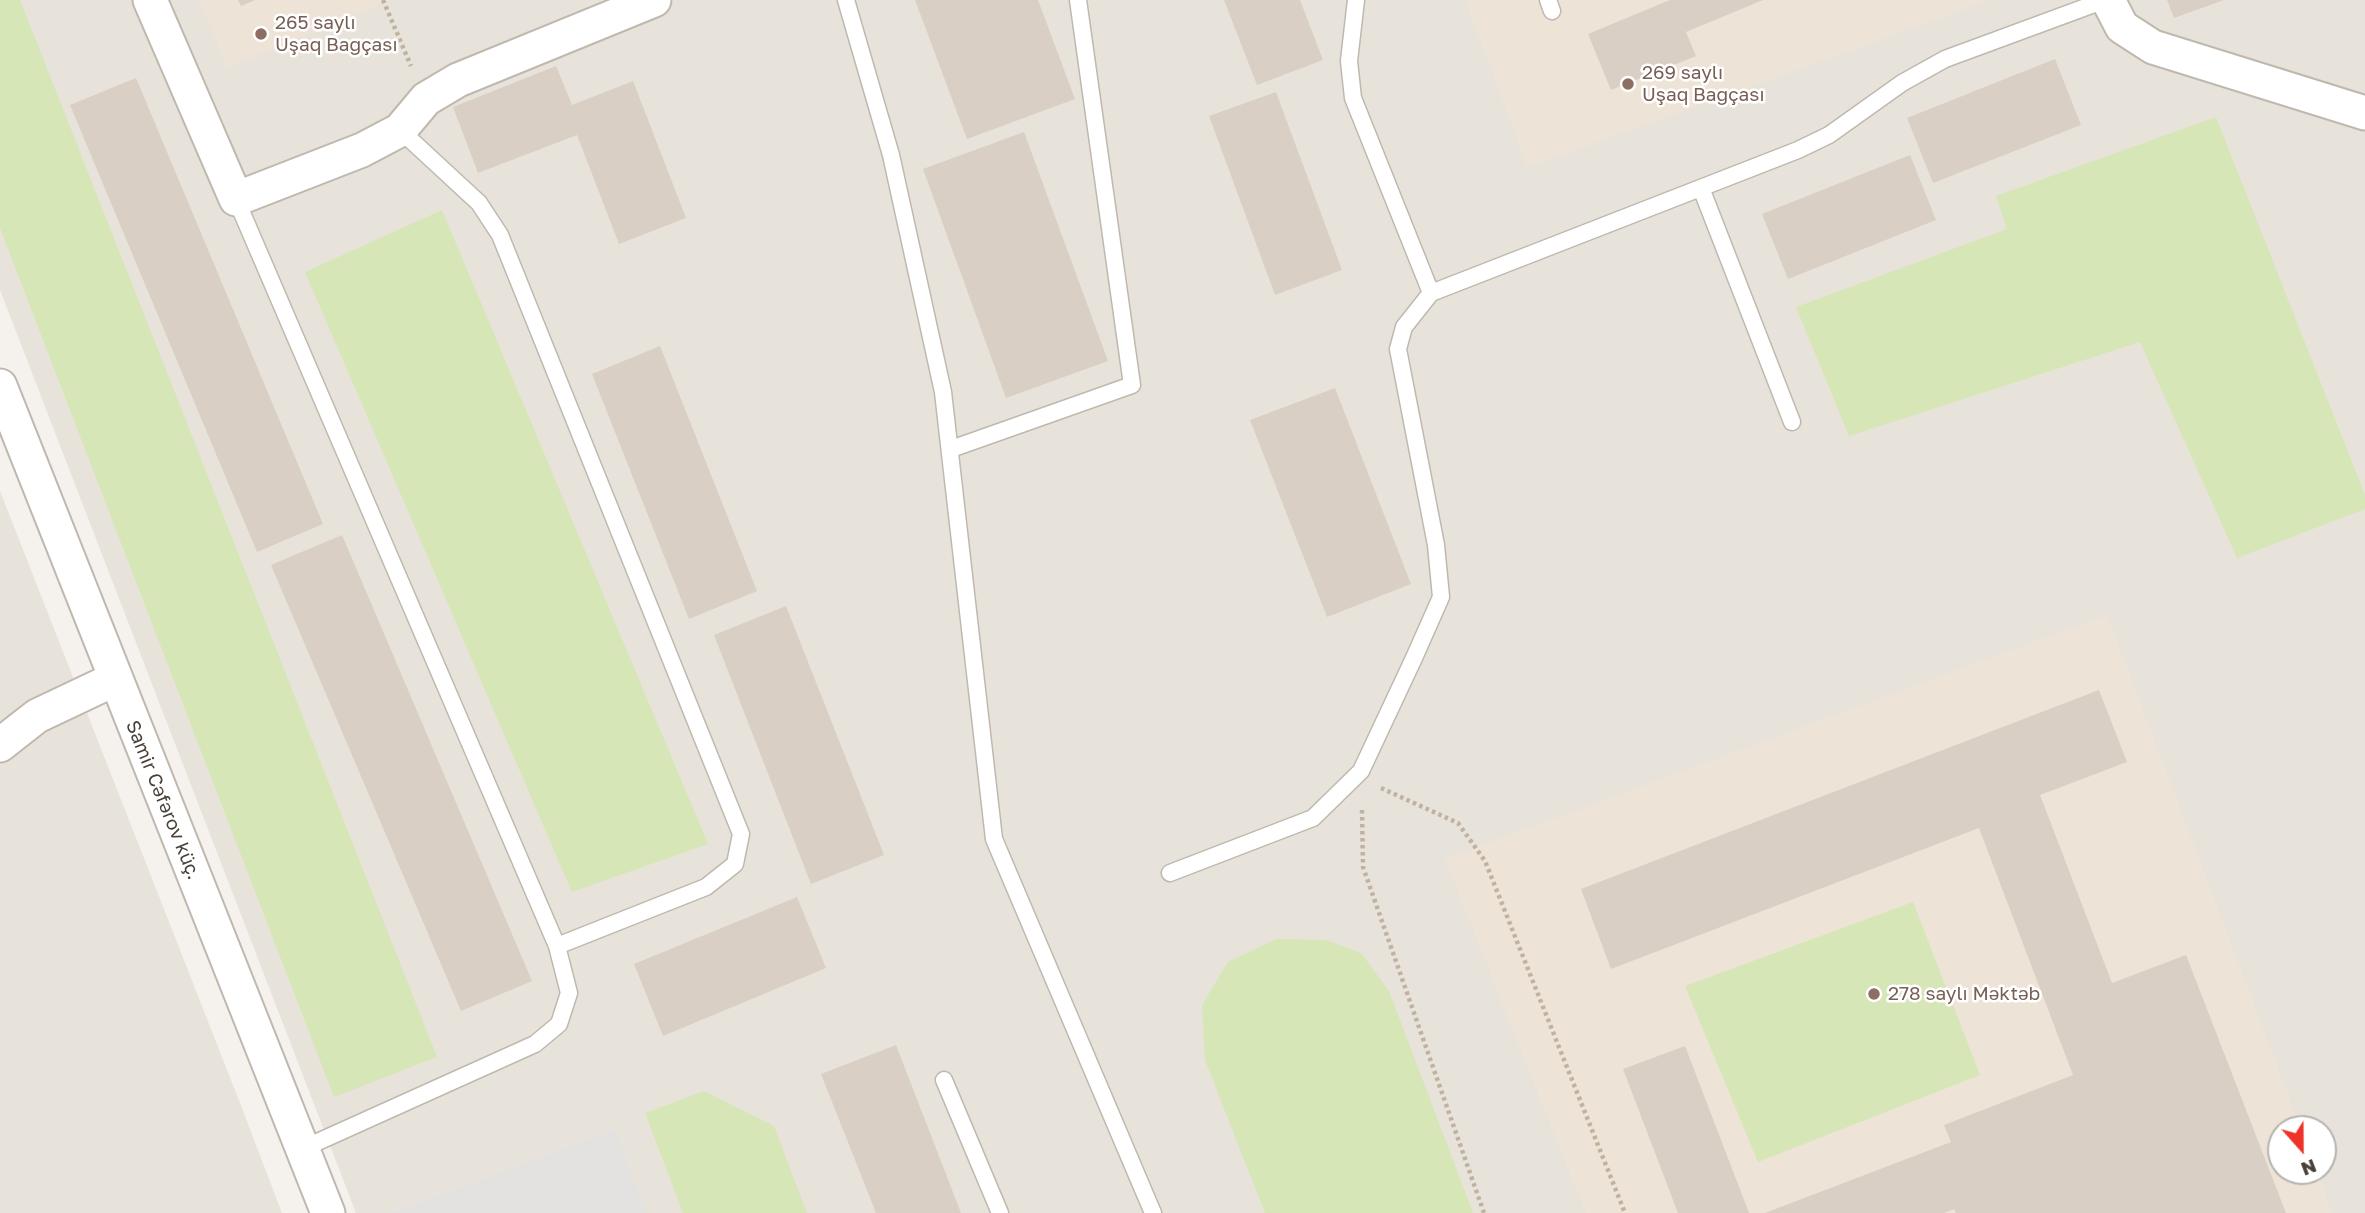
<!DOCTYPE html>
<html>
<head>
<meta charset="utf-8">
<style>
	body { margin:0 }
	#map { position:relative; width:2365px; height:1213px; overflow:hidden; background:#f5f1ec; font-family:"Golos Text",sans-serif }
	canvas { display:block }
	.north { position:absolute; left:2267px; top:1115px; width:70px; height:70px; box-sizing:border-box; background:#fff; border:2px solid #b6b3b0; border-radius:50%; rotate:159deg; font-size:19px; font-weight:700; line-height:28px; text-align:center; color:#494139 }
	.north::after { content:''; display:block; margin:auto; width:24px; height:32px; background:#ee342a; clip-path:polygon(50% 0,100% 100%,50% 72%,0 100%) }
</style>
</head>
<body>
<div id="map">
<canvas width="2365" height="1213"></canvas>
<div class="north">N</div>
</div>
<script>
const g = document.querySelector('canvas').getContext('2d');
g.lineJoin = 'round';
function paint(path, color) { g.fillStyle = color; g.fill(path, 'evenodd'); }
const shape = rows => new Path2D(rows.map(r => 'M' + r).join(''));
function stroke(path, color, width, dash) { g.strokeStyle = color; g.lineWidth = width; g.lineCap = dash ? 'butt' : 'round'; g.setLineDash(dash || []); g.stroke(path); }
function label(font, color, halo, rows, align = 'center') {
  g.font = font + ' "Golos Text",sans-serif'; g.lineWidth = 5; g.setLineDash([]); g.textBaseline = 'middle'; g.strokeStyle = halo; g.fillStyle = color; for (const [text, x, y, turn = 0] of rows) {
    g.save(); g.translate(x, y); g.rotate((+turn || 0) * Math.PI / 180); g.textAlign = isNaN(turn) ? turn : align; if (halo) g.strokeText(text, 0, 0); g.fillText(text, 0, 0); g.restore();
  }
}
const residential = shape([
	[0,0,2365,0,2365,1213,356,1213,0,290],
	[2281,1129,2323,1129,2323,1171,2281,1171],
	[0,491,240,1103,282,1213,0,1213]
]);
const education = shape([
	[199,0,390,0,228,68],
	[1465,0,1990,0,1528,167],
	[2107,615,2301,1129,2281,1129,2281,1171,2317,1171,2332,1213,1586,1213,1445,859]
]);
const green = shape([
	[0,0,20,0,437,1057,334,1097,0,228],
	[2216,117,2365,495,2365,509,2237,558,2140,342,1849,436,1796,307,2007,229,1996,196],
	[442,210,708,844,572,892,305,272],
	[1913,902,1980,1075,1758,1162,1685,986],
	[1276,939,1326,940,1361,953,1389,991,1473,1213,1265,1213,1205,1060,1202,1005,1228,962],
	[704,1091,774,1126,807,1213,683,1213,645,1113]
]);
const parking = shape([
	[615,1129,646,1213,391,1213]
]);
const building = shape([
	[238,0,255,0,241,6],
	[915,0,1038,0,1075,99,967,139],
	[1224,0,1300,0,1323,60,1257,85],
	[1670,0,1763,0,1686,32,1696,56,1611,90,1588,34],
	[2167,0,2224,0,2174,18],
	[2055,59,2081,125,1933,183,1907,118],
	[556,66,572,105,633,81,686,218,619,244,577,135,478,173,453,107],
	[136,78,323,524,257,552,70,105],
	[1276,92,1342,270,1275,295,1209,116],
	[1024,132,1108,361,1006,398,923,169],
	[1910,155,1936,220,1788,279,1762,214],
	[660,346,757,591,689,619,592,374],
	[1335,388,1411,584,1327,617,1250,420],
	[342,535,532,981,461,1011,271,565],
	[786,606,884,855,811,884,714,635],
	[2099,690,2127,762,2040,795,2112,983,2186,955,2286,1213,1956,1213,1954,1209,1944,1213,1765,1213,1951,1142,1944,1125,2073,1075,1979,828,1611,969,1581,889],
	[797,897,826,968,663,1036,634,964],
	[896,1045,961,1213,876,1213,821,1074],
	[1685,1046,1749,1213,1678,1213,1623,1069]
]);
const path = shape([
	[383,0,411,66],
	[1381,788,1458,823,1485,861,1625,1213],
	[1362,810,1363,867,1484,1213]
]);
const lane = shape([
	[846,0,891,155,943,392,994,839,1153,1213],
	[1356,0,1349,61,1353,98,1431,293,1798,150,1829,135,1902,83,1945,59,2105,0],
	[1548,0,1552,11],
	[400,130,479,203,500,235,741,834,735,864,706,887,557,946],
	[1701,188,1792,422],
	[236,199,557,946,569,993,559,1024,535,1044,302,1149],
	[951,449,1132,385,1078,0],
	[1170,873,1313,818,1361,771,1414,658,1441,597,1436,545,1398,349,1404,327,1431,293],
	[944,1080,1000,1213]
]);
const street = shape([
	[150,0,236,199,362,150,400,130,426,99,458,80,654,0],
	[2108,0,2122,27,2153,47,2365,113],
	[0,386,328,1213],
	[0,745,37,716,115,679]
]);
const markers = [
	[261,34,7,"#8d6e63"],
	[1628,84,7,"#8d6e63"],
	[1874,994,7,"#8d6e63"]
];
const educationNames = [
	["265 saylı",275,23],
	["Uşaq Bağçası",275,45],
	["269 saylı",1642,73],
	["Uşaq Bağçası",1642,95],
	["278 saylı Məktəb",1888,994]
];
const streetNames = [
	["Samir Cəfərov küç.",163,800,68]
];
paint(residential, '#e8e3da');
paint(education, '#ede4d7');
paint(green, '#d6e6b7');
paint(parking, '#e4e2e0');
paint(building, '#d9cfc5');
stroke(lane, '#c0b8ae', 19);
stroke(street, '#c0b8ae', 37);
stroke(path, '#c1b2a0', 4.5, [3.5, 3.5]);
stroke(lane, '#fff', 16);
stroke(street, '#fff', 33);
for (const [x, y, r, color] of markers) { const dot = new Path2D(); dot.arc(x, y, r, 0, 2 * Math.PI); g.fillStyle = color; g.fill(dot); stroke(dot, '#fff', 2.5); }
label('19px', '#785e54', '#fff', educationNames, 'left');
label('19px', '#494139', '#fff', streetNames);
</script>
</body>
</html>
